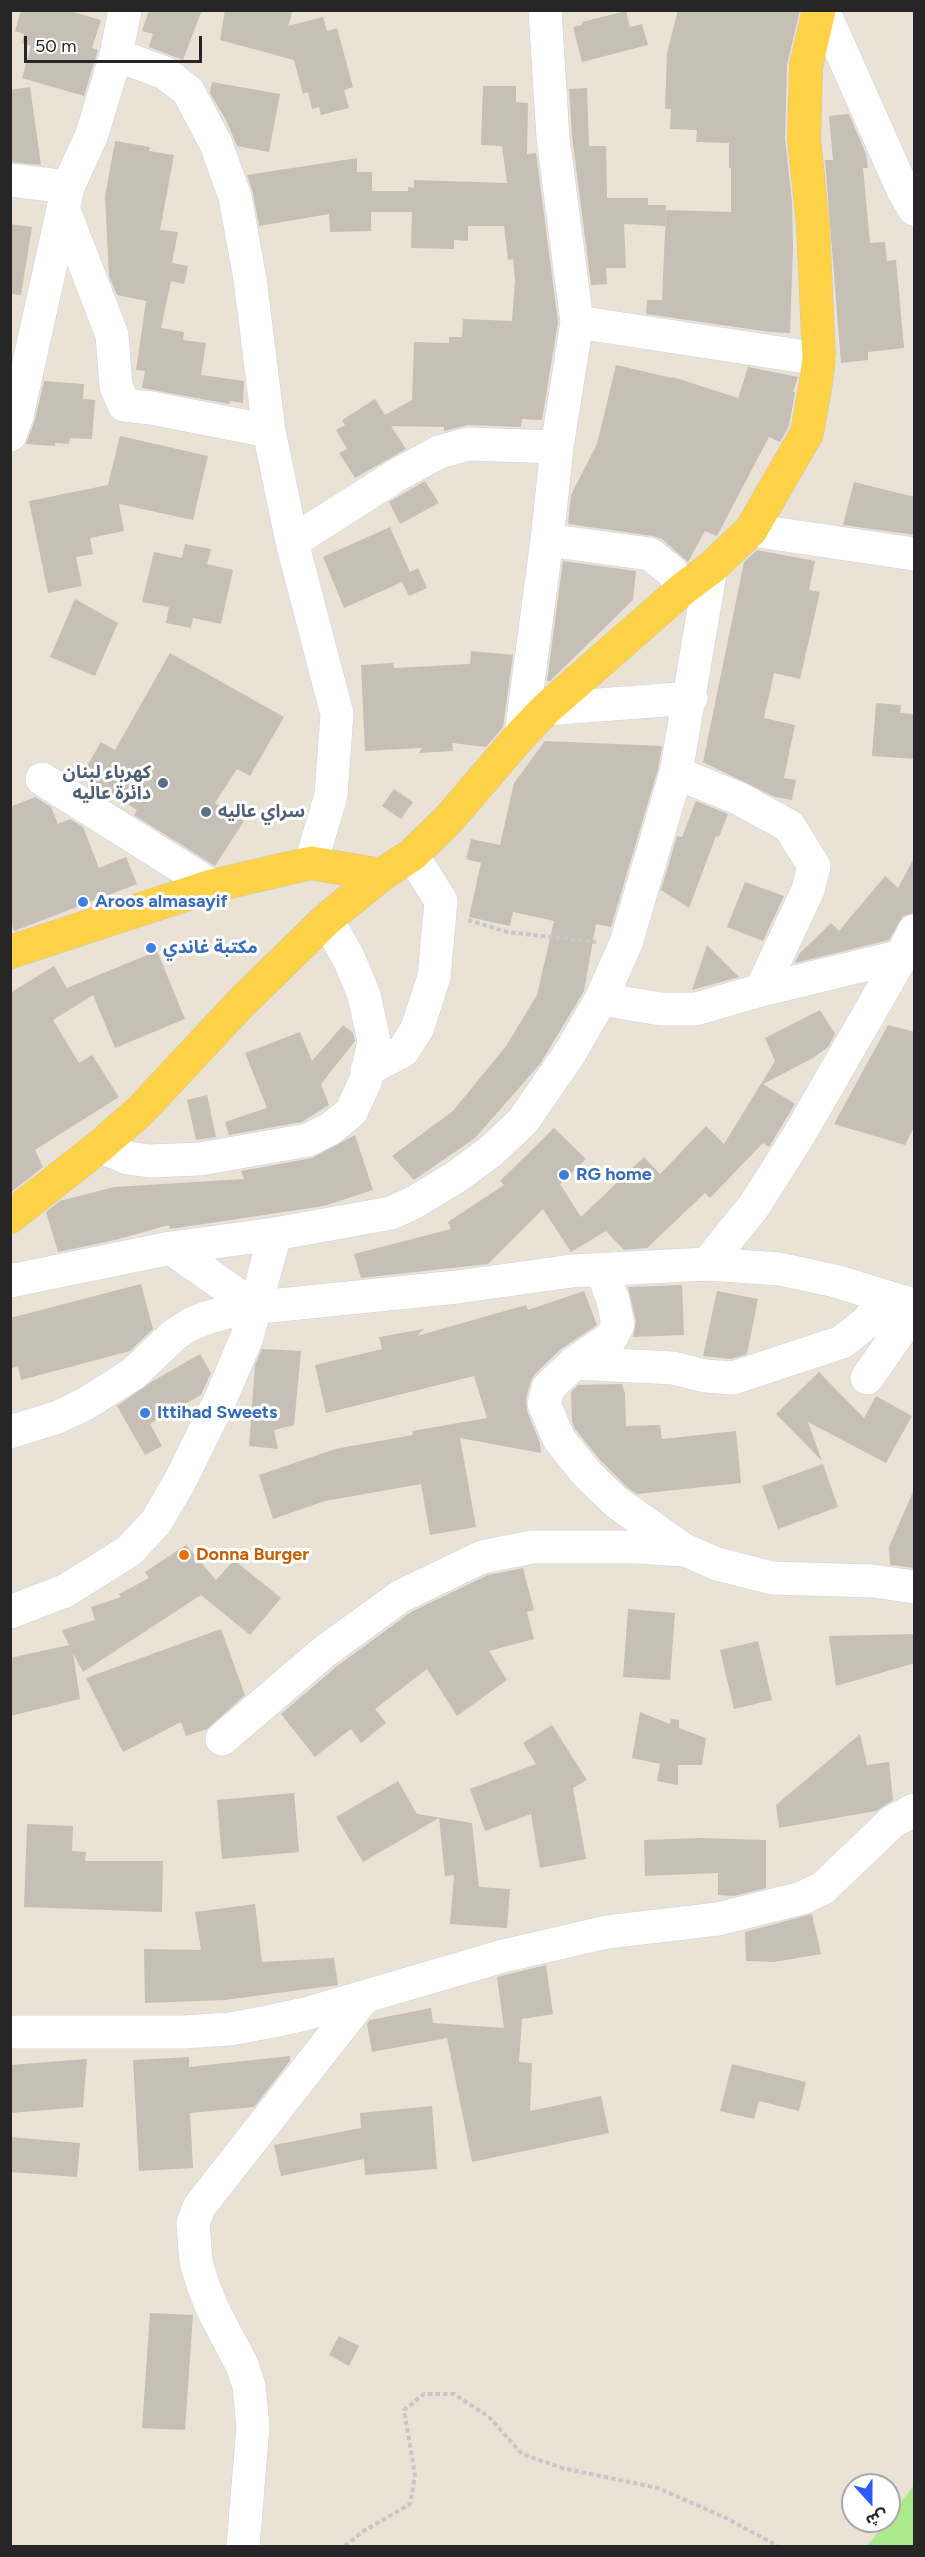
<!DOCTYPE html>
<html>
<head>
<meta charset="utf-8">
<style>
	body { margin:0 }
	#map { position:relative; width:925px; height:2557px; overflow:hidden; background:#ebe2d6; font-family:Figtree,"Noto Sans Arabic",sans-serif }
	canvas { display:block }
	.frame { position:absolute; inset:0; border:12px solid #262626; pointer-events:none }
	.north { position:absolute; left:841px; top:2473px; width:60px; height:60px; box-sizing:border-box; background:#fff; border:2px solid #a8a8a8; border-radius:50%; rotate:159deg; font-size:16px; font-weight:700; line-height:24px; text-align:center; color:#262626 }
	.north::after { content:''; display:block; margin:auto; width:21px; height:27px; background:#2f58ff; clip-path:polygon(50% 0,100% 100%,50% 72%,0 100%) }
	.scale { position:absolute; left:24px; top:36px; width:178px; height:27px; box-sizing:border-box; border:3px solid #262626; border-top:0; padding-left:8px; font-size:18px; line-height:21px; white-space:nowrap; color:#262626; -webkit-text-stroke:4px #fff; paint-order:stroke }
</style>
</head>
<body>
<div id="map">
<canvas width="925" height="2557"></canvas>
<div class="frame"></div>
<div class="north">ش</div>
<div class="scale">50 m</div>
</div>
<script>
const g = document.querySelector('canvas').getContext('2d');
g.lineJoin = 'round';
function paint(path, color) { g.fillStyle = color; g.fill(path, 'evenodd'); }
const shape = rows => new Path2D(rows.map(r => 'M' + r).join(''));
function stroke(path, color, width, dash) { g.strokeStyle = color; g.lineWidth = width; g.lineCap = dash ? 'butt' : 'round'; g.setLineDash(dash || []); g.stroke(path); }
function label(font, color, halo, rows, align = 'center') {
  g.font = font + ' Figtree,"Noto Sans Arabic",sans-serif'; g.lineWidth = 6; g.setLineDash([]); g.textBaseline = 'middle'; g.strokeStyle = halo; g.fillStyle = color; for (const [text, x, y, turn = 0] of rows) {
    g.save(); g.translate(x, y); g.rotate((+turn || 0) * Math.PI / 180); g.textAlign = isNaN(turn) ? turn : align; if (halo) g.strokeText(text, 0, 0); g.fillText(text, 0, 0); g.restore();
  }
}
const green = shape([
	[914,2485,914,2546,867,2546,887,2521,889,2521,889,2518]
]);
const building = shape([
	[21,10,67,10,101,20,92,48,98,50,84,96,22,78,31,46,22,43,24,34,15,31],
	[149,10,202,10,183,60,149,47,153,34,142,31],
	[225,10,293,10,288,26,323,17,327,31,337,28,353,87,344,90,349,108,321,115,319,107,312,109,308,92,303,94,294,60,220,40],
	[678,10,800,10,787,65,785,138,792,202,793,248,790,333,770,332,646,314,647,300,662,300,666,210,731,212,731,168,729,168,729,143,696,142,697,130,670,129,671,109,665,109,667,53],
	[626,11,630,27,642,24,648,45,582,62,573,27,582,25,582,22],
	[212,82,280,94,269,152,237,146,227,122,210,93],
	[483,86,516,86,516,102,528,103,527,154,536,153,558,322,542,420,522,419,521,427,468,425,444,431,444,427,391,426,406,449,355,478,339,453,347,449,336,430,345,425,342,420,375,399,385,415,412,400,414,342,449,343,449,337,462,337,463,319,512,321,515,280,513,259,508,260,504,226,468,226,468,241,454,240,454,249,411,248,412,212,371,212,371,231,330,232,329,214,259,226,253,193,247,175,357,158,357,172,372,172,372,191,408,191,408,187,414,188,414,180,507,183,502,146,481,145],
	[30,87,41,165,10,162,10,90],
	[587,88,589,146,606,146,607,198,648,198,648,205,666,205,665,226,624,224,626,268,606,268,607,284,591,285,572,136,569,89],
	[849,114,866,154,868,168,863,168,870,243,885,242,887,261,896,260,904,348,868,352,868,360,841,363,825,160,833,160,829,116],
	[115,141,150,147,149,151,174,155,160,230,178,232,172,263,188,266,184,284,171,281,161,328,184,332,183,340,206,343,201,375,244,381,243,403,230,401,229,404,142,388,145,371,136,370,146,301,117,295,109,276,105,197],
	[10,224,32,227,21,295,10,294],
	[616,365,672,378,673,377,738,398,748,367,798,377,793,392,795,392,789,426,780,442,769,437,717,536,705,531,688,562,662,539,653,536,568,524,571,495,597,444],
	[44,381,84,384,83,399,95,400,92,439,70,438,69,444,55,443,55,446,26,444,35,420],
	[120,436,208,456,193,520,119,504,124,531,90,538,93,554,76,557,82,586,48,593,29,501,108,485],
	[425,481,439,503,400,524,389,502],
	[854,482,915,497,915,535,843,525],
	[390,527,410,572,418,568,427,588,409,596,402,582,344,608,323,557],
	[185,544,211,549,207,564,233,570,221,624,193,618,191,628,166,623,169,607,142,602,154,552,182,558],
	[757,550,815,561,809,590,820,592,800,679,774,673,764,718,795,725,784,778,796,780,792,800,775,797,703,762,744,562],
	[563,561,636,571,633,600,550,681,547,681],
	[75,599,118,623,95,676,50,657],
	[471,651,513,655,503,727,486,747,452,743,453,751,419,753,422,748,365,751,361,665,393,663,394,668,470,664],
	[170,653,284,717,250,776,237,769,215,803,244,821,215,866,134,815,137,810,84,778,84,771,101,742,115,750],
	[876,703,901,705,900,713,915,714,915,759,872,756],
	[545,741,662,746,658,769,611,927,596,924,584,991,540,1064,475,1138,414,1180,392,1156,453,1111,506,1046,537,995,554,921,513,912,510,926,469,917,481,863,466,859,471,839,500,845,514,783],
	[394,789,413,802,401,819,382,806],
	[35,797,51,807,58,824,70,819,83,827,99,868,126,857,137,884,14,931,10,921,10,807],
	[696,801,728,814,719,837,716,836,689,908,661,890,677,836,682,837],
	[915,856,915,913,903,916,889,940,795,963,799,954,831,923,839,931,885,876,898,888],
	[745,882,784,896,763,941,727,927],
	[707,945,739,977,692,990],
	[157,951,185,1019,115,1048,93,995,53,1020,79,1063,92,1055,119,1097,35,1150,43,1167,10,1193,10,993,54,966,67,988],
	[820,1010,835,1034,828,1047,813,1058,763,1084,795,1104,769,1147,763,1143,710,1198,705,1193,647,1248,624,1250,606,1231,571,1252,543,1209,488,1264,361,1278,354,1254,451,1229,448,1222,504,1185,500,1181,554,1128,586,1159,560,1184,581,1217,644,1157,660,1174,706,1126,724,1144,775,1061,765,1038],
	[343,1025,353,1033,355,1041,321,1084,329,1105,302,1122,229,1135,225,1122,267,1108,245,1053,300,1032,312,1061],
	[888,1025,915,1032,915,1125,905,1145,834,1124],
	[207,1095,216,1137,196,1140,187,1100],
	[355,1135,373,1190,324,1206,170,1229,169,1225,115,1240,58,1252,46,1212,60,1201,114,1187,244,1179,241,1171,312,1158],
	[141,1284,153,1329,130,1351,21,1380,18,1366,10,1369,10,1318],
	[682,1285,684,1335,633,1337,636,1321,628,1287],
	[584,1291,597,1325,561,1349,535,1374,530,1383,526,1399,527,1411,540,1443,541,1453,460,1438,476,1527,430,1535,421,1484,325,1501,273,1519,259,1475,335,1449,413,1435,412,1431,487,1418,474,1376,326,1413,315,1365,382,1349,379,1337,424,1329,417,1336,526,1305,528,1310],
	[717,1291,758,1299,747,1354,731,1359,703,1356],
	[262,1349,301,1351,294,1425,274,1430,278,1449,249,1446,255,1365],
	[200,1354,211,1373,201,1395,150,1424,162,1446,145,1455,117,1406,153,1381],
	[819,1372,864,1418,876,1396,912,1416,886,1463,808,1422,822,1461,776,1414],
	[622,1384,625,1393,626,1426,660,1425,662,1439,736,1431,741,1483,637,1494,628,1488,601,1461,575,1429,572,1421,571,1392,578,1385],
	[823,1464,838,1507,778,1529,762,1486],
	[915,1487,915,1568,890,1565,889,1547],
	[186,1545,216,1580,234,1560,281,1598,250,1635,201,1595,83,1672,73,1653,80,1699,10,1716,10,1658,69,1645,62,1630,95,1620,91,1607,121,1597,119,1594,149,1578,145,1572],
	[523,1568,534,1610,527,1612,534,1639,489,1651,507,1680,457,1716,427,1669,375,1709,386,1723,361,1743,351,1729,315,1757,281,1714,337,1666,411,1612,488,1575],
	[628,1609,675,1613,670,1680,623,1677],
	[221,1629,245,1695,207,1729,186,1736,181,1722,123,1752,86,1678],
	[915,1634,915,1663,836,1686,829,1636],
	[758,1641,772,1700,734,1709,720,1650],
	[640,1712,670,1724,671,1719,679,1720,679,1728,706,1738,702,1765,678,1765,678,1785,657,1781,660,1764,632,1758],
	[552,1725,587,1780,573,1788,586,1859,540,1868,531,1814,485,1831,470,1789,536,1764,523,1743],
	[860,1734,867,1765,889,1762,893,1800,876,1811,779,1828,776,1805],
	[398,1781,417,1814,472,1823,479,1887,510,1889,507,1928,450,1924,454,1875,445,1876,439,1818,363,1862,336,1817],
	[294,1793,299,1852,222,1859,217,1800],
	[27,1824,73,1826,72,1851,86,1852,85,1861,163,1861,162,1912,24,1907],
	[701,1838,766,1840,766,1888,734,1896,718,1895,718,1873,645,1876,644,1840],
	[255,1904,262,1962,334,1958,338,1985,225,2000,145,2003,144,1949,201,1950,195,1912],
	[812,1914,821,1954,774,1962,746,1961,745,1932],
	[546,1965,553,2014,522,2019,519,2062,532,2063,530,2111,601,2096,609,2133,472,2162,447,2038,372,2052,367,2024,370,2020,431,2008,433,2023,504,2028,497,1977],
	[290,2056,290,2061,254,2107,190,2113,193,2168,139,2171,133,2060,189,2057,189,2067],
	[87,2059,83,2107,10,2113,10,2065],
	[732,2064,806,2082,799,2111,759,2101,754,2119,720,2111],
	[432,2106,437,2169,365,2175,364,2159,281,2176,274,2145,361,2128,360,2113],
	[10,2137,80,2143,77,2177,10,2172],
	[150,2313,193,2315,185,2430,142,2428],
	[339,2336,359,2346,349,2366,329,2355]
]);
const path = shape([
	[468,920,507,932,596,942],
	[345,2546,362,2532,410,2504,415,2475,404,2410,424,2394,454,2394,489,2417,522,2454,562,2468,658,2488,724,2517,778,2546]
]);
const minor = shape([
	[823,10,903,190,914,209],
	[116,55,165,73,188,91,216,144,235,197,250,279,269,431,292,542,337,714,331,795,311,863],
	[10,180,68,187],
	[63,208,112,335,116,386,124,405,151,408,269,431],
	[577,322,819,359],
	[10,435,17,416,68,187,92,134,116,55,125,10],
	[751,530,914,554],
	[547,540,650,554,671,571,684,588],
	[292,542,397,475,439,452,468,444,557,447],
	[546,709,691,698],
	[521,735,547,540,557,447,577,322,553,138,545,10],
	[676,773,738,798,789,826,814,866,808,890,761,990,902,956,914,931],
	[42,779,212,886],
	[601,999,661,1009,696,1009,761,990],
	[367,1070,403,1051,417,1029,434,977,441,901,412,855],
	[100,1146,128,1158,150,1161,200,1159,308,1140,330,1129,351,1112,365,1082,374,1041,364,995,349,959,327,919],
	[171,1248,256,1308],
	[707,1264,754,1206,799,1135,902,956,911,952],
	[602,1270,613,1300,618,1325,611,1338,574,1363,548,1388,544,1404,559,1439,587,1474,616,1502,684,1550],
	[10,1281,171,1248,275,1234,391,1213,415,1202,456,1177,490,1152,523,1121,570,1053,601,999,626,943,676,773,711,568],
	[574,1363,673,1368,705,1376,733,1378,842,1342,866,1323,888,1297],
	[867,1378,914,1311],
	[10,1432,58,1417,85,1404,133,1374,174,1335,191,1324,209,1317,240,1309,457,1287,572,1271,707,1264,780,1269,835,1281,914,1305],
	[10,1612,65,1591,129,1551,156,1522,180,1481,220,1400,247,1337,275,1234],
	[222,1739,325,1651,401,1596,482,1557,532,1547,636,1547,685,1550,717,1564,772,1578,873,1581,914,1587],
	[10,2032,183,2032,230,2029,268,2022,305,2014,503,1956,607,1932,718,1919,802,1898,823,1888,892,1822,914,1810],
	[243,2546,253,2427,249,2386,242,2365,213,2310,203,2285,196,2262,193,2223,199,2207,364,1997]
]);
const major = shape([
	[10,952,212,886,311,863,381,875],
	[10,1217,100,1146,140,1111,241,1003,327,919,381,875,412,855,448,820,521,735,546,709,684,588,711,568,751,530,807,433,815,388,819,359,813,225,804,139,806,66,819,10]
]);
const markers = [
	[163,783,6,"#5c6f8a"],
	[206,812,6,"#5c6f8a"],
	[83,902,6,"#3f7fe0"],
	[151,948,6,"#3f7fe0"],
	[564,1175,6,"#3f7fe0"],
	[145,1413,6,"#3f7fe0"],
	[184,1555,6,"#e8710a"]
];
const serviceNames = [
	["كهرباء لبنان",151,773],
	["دائرة عاليه",151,794],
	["سراي عاليه",218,812,"left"]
];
const shopNames = [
	["Aroos almasayif",95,902],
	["مكتبة غاندي",163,948],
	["RG home",576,1175],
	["Ittihad Sweets",157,1413]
];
const foodNames = [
	["Donna Burger",196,1555]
];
paint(green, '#ace98b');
paint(building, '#c6bfb6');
stroke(minor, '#cbd0e2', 34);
stroke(major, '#c7c7c7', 34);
stroke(path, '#c7c7c7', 4, [4.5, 3]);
stroke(minor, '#fff', 33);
stroke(major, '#fed247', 33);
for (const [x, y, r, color] of markers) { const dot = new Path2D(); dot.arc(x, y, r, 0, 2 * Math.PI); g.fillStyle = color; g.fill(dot); stroke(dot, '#fff', 2); }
label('bold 18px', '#4e5e75', '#fff', serviceNames, 'right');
label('bold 18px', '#366cbe', '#fff', shopNames, 'left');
label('bold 18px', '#c56008', '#fff', foodNames, 'left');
</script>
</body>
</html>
